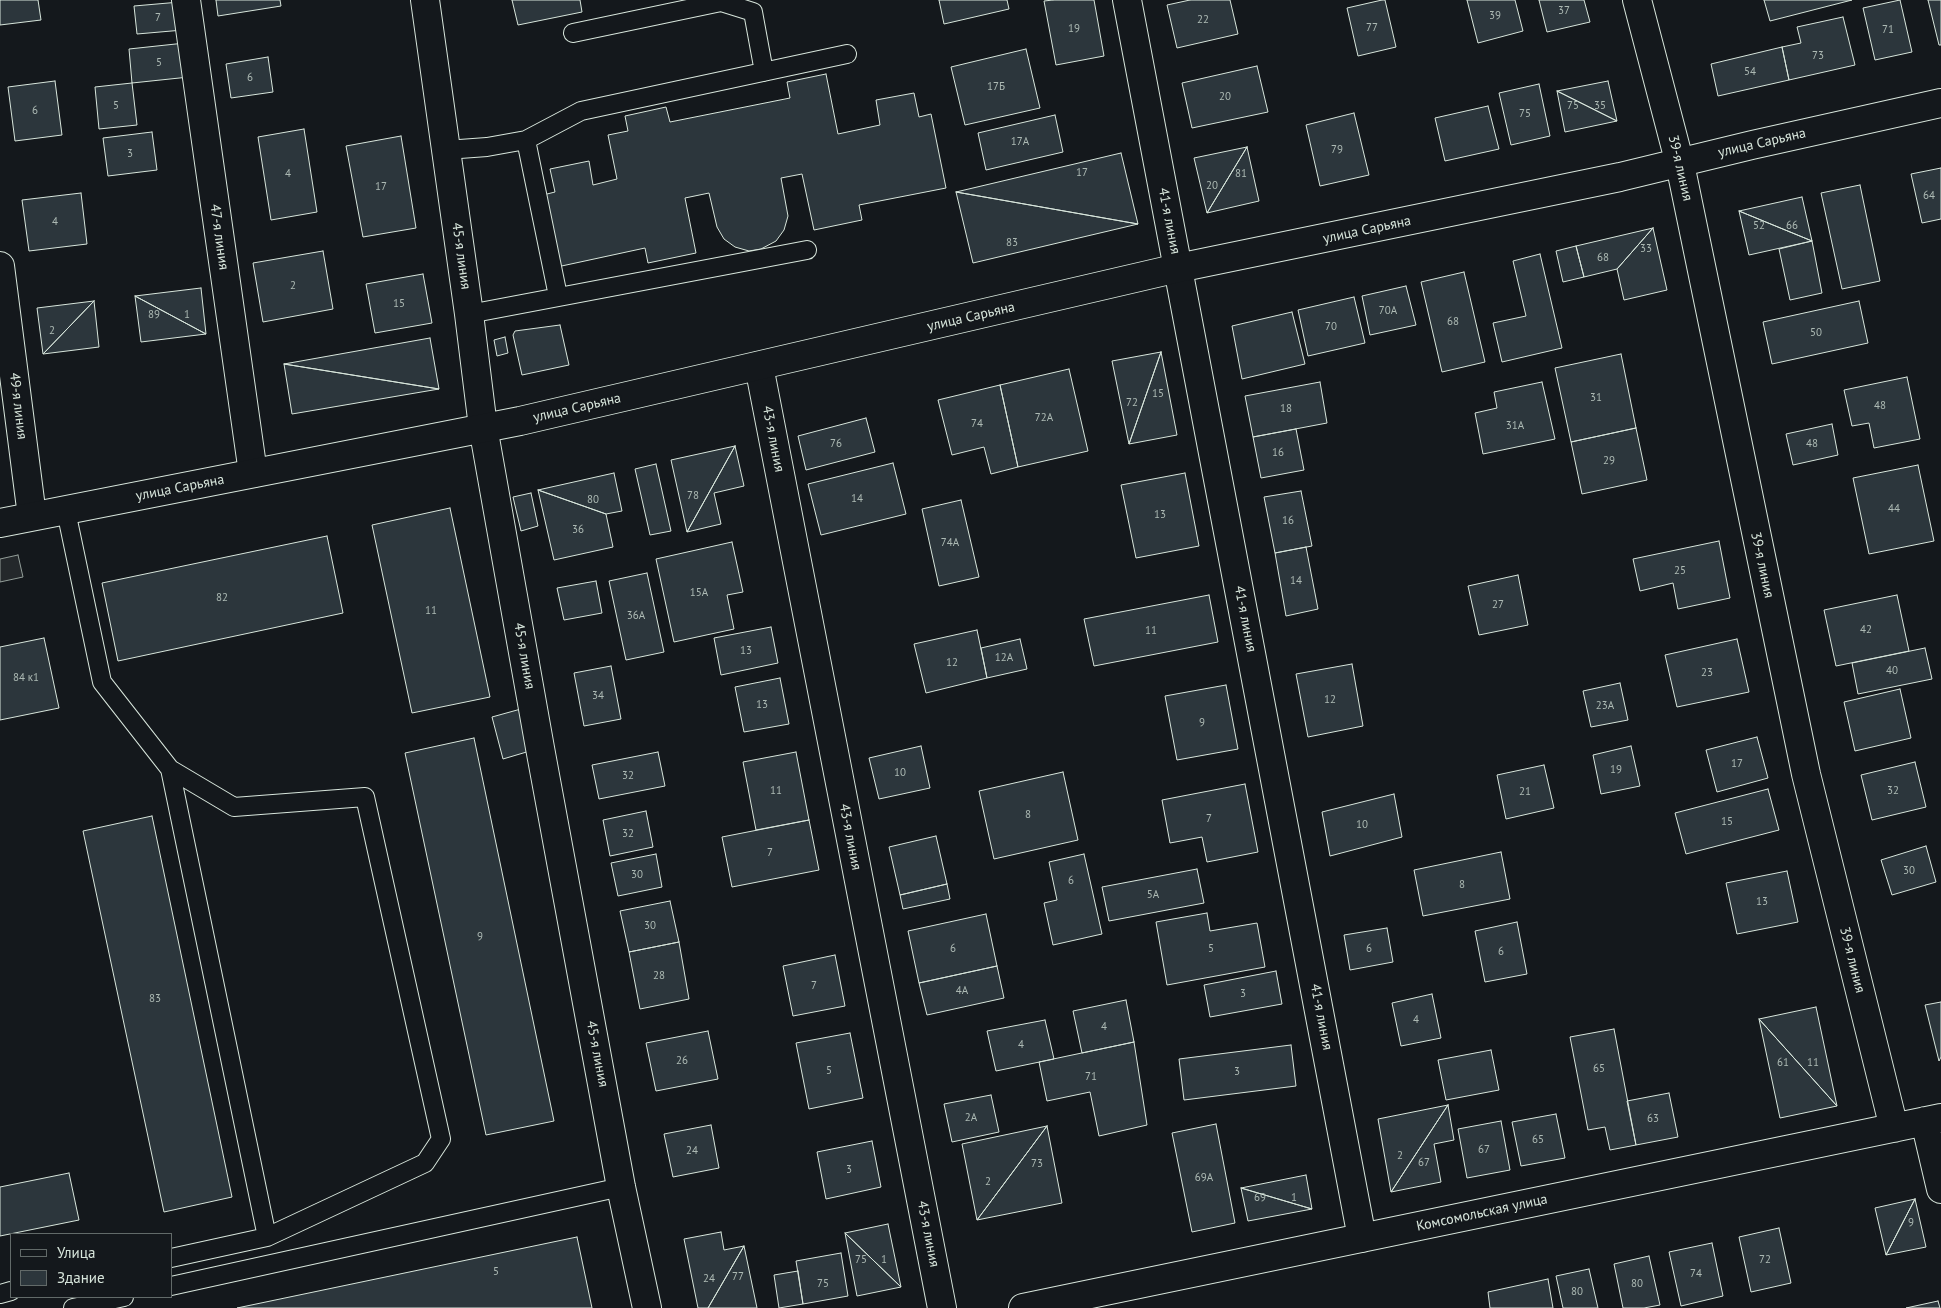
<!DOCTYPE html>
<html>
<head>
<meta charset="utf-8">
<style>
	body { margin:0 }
	#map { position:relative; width:1941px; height:1308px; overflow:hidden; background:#14181c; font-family:"PT Sans",sans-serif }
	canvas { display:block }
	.legend { position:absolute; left:10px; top:1233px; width:162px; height:65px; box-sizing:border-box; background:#14181c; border:1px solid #626a69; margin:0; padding:6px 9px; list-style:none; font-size:15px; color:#d8e6dc }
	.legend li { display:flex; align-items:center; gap:10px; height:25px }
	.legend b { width:25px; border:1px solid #626a69 }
</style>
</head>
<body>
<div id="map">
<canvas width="1941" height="1308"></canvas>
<ul class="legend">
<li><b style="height:6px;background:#14181c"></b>Улица</li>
<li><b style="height:14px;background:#2c363c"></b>Здание</li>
</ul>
</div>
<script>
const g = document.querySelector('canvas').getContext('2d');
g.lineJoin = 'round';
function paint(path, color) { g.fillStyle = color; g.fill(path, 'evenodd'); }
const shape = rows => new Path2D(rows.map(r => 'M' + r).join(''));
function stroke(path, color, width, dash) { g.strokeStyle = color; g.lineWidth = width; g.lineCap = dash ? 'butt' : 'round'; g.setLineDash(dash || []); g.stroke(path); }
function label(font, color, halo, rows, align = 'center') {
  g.font = font + ' "PT Sans",sans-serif'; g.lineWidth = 4; g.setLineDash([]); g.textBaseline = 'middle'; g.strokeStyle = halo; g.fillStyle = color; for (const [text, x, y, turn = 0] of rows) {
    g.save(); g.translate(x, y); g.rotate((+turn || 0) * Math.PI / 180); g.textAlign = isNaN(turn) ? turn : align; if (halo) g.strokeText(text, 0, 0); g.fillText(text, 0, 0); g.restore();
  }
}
const parking = shape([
	[18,555,23,577,0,582,0,559,18,555]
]);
const building = shape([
	[0,0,38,0,41,20,0,25,0,0],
	[216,0,280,0,281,6,218,16,216,0],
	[512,0,580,0,582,12,518,25,512,0],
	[939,0,1007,0,1009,9,944,24,939,0],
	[1053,0,1094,0,1104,56,1056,65,1044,1,1053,0],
	[1190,0,1230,0,1238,34,1177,48,1167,5,1190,0],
	[1382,0,1385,0,1396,47,1358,56,1347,8,1382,0],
	[1467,0,1515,0,1523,31,1478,43,1467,0],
	[1539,0,1584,0,1590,22,1547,32,1539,0],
	[1764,0,1852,0,1770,21,1764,0],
	[1900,0,1912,52,1875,60,1863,8,1900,0],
	[1928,0,1941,0,1941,45,1939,45,1928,0],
	[180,2,183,30,137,34,134,6,180,2],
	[1843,17,1855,65,1789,80,1782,47,1801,43,1797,27,1843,17],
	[185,43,189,77,132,83,129,49,185,43],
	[1782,47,1789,80,1718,96,1711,64,1782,47],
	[1026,49,1040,108,965,125,951,67,1026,49],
	[268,57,273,92,231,98,226,64,268,57],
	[1257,66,1268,112,1192,128,1182,83,1257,66],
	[826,74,838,134,880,125,876,100,914,93,919,117,931,114,946,188,859,205,862,220,814,230,802,174,781,178,788,216,784,230,776,241,761,249,749,251,735,247,724,239,717,227,709,193,685,198,696,253,648,263,645,248,557,267,543,195,555,192,550,169,589,161,593,185,617,179,608,135,628,131,625,116,666,107,670,122,790,98,787,82,826,74],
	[55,81,62,135,15,141,8,87,55,81],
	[1608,81,1617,121,1557,91,1608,81],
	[132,83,137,125,99,129,95,87,132,83],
	[1539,84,1550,136,1511,145,1499,93,1539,84],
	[1557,91,1617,121,1565,132,1557,91],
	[1488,106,1499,149,1445,161,1435,118,1488,106],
	[1354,113,1369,175,1320,186,1306,125,1354,113],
	[1055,115,1063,152,986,170,978,133,1055,115],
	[304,129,317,212,271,220,258,137,304,129],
	[152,132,157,170,108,176,103,138,152,132],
	[401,136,416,228,363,237,346,146,401,136],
	[1247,147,1207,213,1194,158,1247,147],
	[1247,147,1259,201,1207,213,1247,147],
	[1121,153,1138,224,956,192,1121,153],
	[1941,168,1941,219,1922,223,1911,174,1941,168],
	[1860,185,1880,281,1842,289,1821,193,1860,185],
	[956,192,1138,224,973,263,956,192],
	[81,193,87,244,29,251,22,200,81,193],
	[1802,197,1812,241,1739,211,1802,197],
	[1739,211,1812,241,1749,255,1739,211],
	[1653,228,1667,290,1624,300,1617,269,1653,228],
	[1653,228,1617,269,1584,277,1576,246,1653,228],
	[1812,241,1822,293,1790,300,1779,249,1812,241],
	[1576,246,1584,277,1563,282,1556,251,1576,246],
	[323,251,333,309,263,322,253,263,323,251],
	[1540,254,1562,348,1502,362,1493,323,1526,316,1513,261,1540,254],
	[1464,272,1485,362,1442,372,1421,282,1464,272],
	[423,274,432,323,375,333,366,284,423,274],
	[1406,286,1416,325,1370,335,1362,296,1406,286],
	[201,288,206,334,135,296,201,288],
	[135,296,206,334,141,342,135,296],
	[1354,297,1365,343,1308,356,1298,310,1354,297],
	[94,301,43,354,37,308,94,301],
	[94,301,99,347,43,354,94,301],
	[1859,301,1868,343,1772,364,1763,322,1859,301],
	[1292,312,1305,364,1242,379,1232,326,1292,312],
	[560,325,569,365,522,375,513,335,515,331,560,325],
	[505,337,508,353,497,356,494,340,505,337],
	[430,338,439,389,284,364,430,338],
	[1161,352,1177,435,1129,444,1161,352],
	[1161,352,1129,444,1112,361,1161,352],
	[1621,354,1636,428,1571,442,1555,368,1621,354],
	[284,364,439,389,292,414,284,364],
	[1069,369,1088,451,1018,467,1000,385,1069,369],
	[1907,377,1920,439,1874,448,1869,423,1852,426,1844,390,1907,377],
	[1320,382,1327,423,1253,437,1245,396,1320,382],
	[1542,382,1555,439,1483,454,1475,413,1497,408,1494,392,1542,382],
	[1000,385,1018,467,991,474,984,447,952,455,938,400,1000,385],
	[866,418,875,452,806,470,798,436,866,418],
	[1832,424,1838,455,1793,465,1786,434,1832,424],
	[1636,428,1647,480,1582,494,1571,442,1636,428],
	[1296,429,1304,470,1261,478,1253,437,1296,429],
	[735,446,744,486,714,493,721,524,687,532,735,446],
	[735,446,687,532,671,460,735,446],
	[893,463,906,514,821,535,808,484,893,463],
	[656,464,671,531,650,535,635,469,656,464],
	[1918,465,1934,541,1869,554,1853,478,1918,465],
	[614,473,622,511,606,514,538,490,614,473],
	[1185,473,1199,546,1136,558,1121,485,1185,473],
	[538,490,606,514,613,547,554,560,538,490],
	[1301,491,1312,546,1275,553,1264,497,1301,491],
	[531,493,538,526,521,531,513,497,531,493],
	[961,500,979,577,939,586,922,509,961,500],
	[450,508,490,697,412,713,372,525,450,508],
	[327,536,343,613,118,661,102,583,327,536],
	[1719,541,1730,598,1678,609,1673,583,1640,591,1633,559,1719,541],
	[732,542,743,592,727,595,734,629,674,642,656,559,732,542],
	[1306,547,1318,609,1286,616,1275,553,1306,547],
	[647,573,664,652,626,660,609,581,647,573],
	[1518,575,1528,625,1479,635,1468,586,1518,575],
	[596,581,602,613,564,620,557,588,596,581],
	[1209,595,1218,642,1094,666,1084,619,1209,595],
	[1897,595,1909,651,1836,666,1824,610,1897,595],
	[771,627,778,663,721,675,714,638,771,627],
	[977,630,987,678,926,693,914,644,977,630],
	[44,638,59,708,0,720,0,647,44,638],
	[1020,639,1027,669,987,678,981,648,1020,639],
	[1737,639,1749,692,1677,707,1665,655,1737,639],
	[1925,648,1932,679,1858,694,1852,663,1925,648],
	[1352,664,1363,726,1308,737,1296,674,1352,664],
	[611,666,621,719,584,726,574,673,611,666],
	[780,678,789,724,744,732,735,687,780,678],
	[1620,683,1628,720,1591,727,1583,691,1620,683],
	[1226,685,1238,749,1177,760,1165,696,1226,685],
	[1900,689,1911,738,1855,751,1844,702,1900,689],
	[528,707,540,748,503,759,492,717,528,707],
	[1757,737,1768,778,1717,792,1706,750,1757,737],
	[474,738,554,1121,486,1135,405,753,474,738],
	[921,746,930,788,879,799,869,758,921,746],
	[1631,746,1640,786,1601,794,1593,755,1631,746],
	[658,752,665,786,599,799,592,765,658,752],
	[796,752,809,820,756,830,743,762,796,752],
	[1915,762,1926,807,1872,820,1861,775,1915,762],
	[1544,765,1554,808,1506,819,1497,775,1544,765],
	[1063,772,1078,840,994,859,979,791,1063,772],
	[1245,784,1258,852,1207,862,1202,837,1170,843,1162,800,1245,784],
	[1768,789,1779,830,1686,854,1675,813,1768,789],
	[1394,794,1402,837,1330,856,1322,812,1394,794],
	[646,811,653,847,610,856,603,820,646,811],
	[152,816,232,1197,164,1212,83,831,152,816],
	[809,820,819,870,732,887,722,837,809,820],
	[936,836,947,884,900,895,889,847,936,836],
	[1926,846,1936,882,1892,895,1881,860,1926,846],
	[1501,852,1510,899,1423,916,1414,870,1501,852],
	[656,854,662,887,618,896,611,863,656,854],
	[1084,854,1102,934,1053,945,1044,903,1057,900,1049,862,1084,854],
	[1197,869,1204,903,1109,921,1102,887,1197,869],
	[1787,871,1798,922,1737,934,1726,883,1787,871],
	[947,884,950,899,903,909,900,895,947,884],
	[670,901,679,942,629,952,620,911,670,901],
	[1207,913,1210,931,1257,923,1265,967,1167,985,1156,922,1207,913],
	[986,914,997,966,919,983,908,931,986,914],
	[1517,922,1527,974,1485,982,1475,931,1517,922],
	[1387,928,1393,962,1350,970,1344,935,1387,928],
	[679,942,689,999,640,1009,629,952,679,942],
	[835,955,845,1006,793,1016,783,966,835,955],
	[997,966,1004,998,927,1015,919,983,997,966],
	[1276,971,1282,1004,1210,1017,1204,985,1276,971],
	[1432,994,1441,1038,1401,1046,1392,1003,1432,994],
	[1126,1000,1134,1042,1082,1053,1073,1011,1126,1000],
	[1941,1002,1941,1057,1939,1061,1925,1005,1941,1002],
	[1816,1007,1837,1106,1759,1019,1816,1007],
	[1759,1019,1837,1106,1780,1118,1759,1019],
	[1045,1020,1054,1059,996,1071,987,1031,1045,1020],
	[1614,1029,1636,1145,1610,1150,1605,1127,1588,1130,1570,1037,1614,1029],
	[708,1031,718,1079,656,1091,646,1043,708,1031],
	[850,1033,863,1098,809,1109,796,1043,850,1033],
	[1134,1042,1147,1125,1099,1136,1090,1092,1047,1101,1039,1062,1134,1042],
	[1291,1045,1296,1086,1184,1100,1179,1059,1291,1045],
	[1491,1050,1499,1090,1446,1100,1438,1060,1491,1050],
	[1669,1093,1678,1137,1636,1145,1627,1101,1669,1093],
	[991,1095,999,1132,952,1142,944,1104,991,1095],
	[1448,1105,1391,1192,1378,1119,1448,1105],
	[1448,1105,1454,1140,1434,1144,1441,1182,1391,1192,1448,1105],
	[1556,1114,1565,1158,1521,1166,1512,1122,1556,1114],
	[1501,1121,1510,1170,1467,1178,1458,1129,1501,1121],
	[1216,1124,1235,1223,1192,1232,1172,1133,1216,1124],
	[711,1125,719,1168,673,1177,664,1134,711,1125],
	[1047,1126,977,1220,962,1144,1047,1126],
	[1047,1126,1062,1203,977,1220,1047,1126],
	[872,1141,881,1187,826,1199,817,1152,872,1141],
	[69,1173,79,1220,0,1236,0,1187,69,1173],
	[1306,1175,1312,1209,1241,1188,1306,1175],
	[1241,1188,1312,1209,1248,1221,1241,1188],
	[1915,1199,1886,1255,1875,1208,1915,1199],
	[1915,1199,1926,1247,1886,1255,1915,1199],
	[888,1224,901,1287,845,1233,888,1224],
	[1779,1228,1791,1283,1751,1292,1739,1237,1779,1228],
	[721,1232,724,1250,744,1246,708,1308,698,1308,684,1239,721,1232],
	[845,1233,901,1287,857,1296,845,1233],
	[577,1237,592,1308,237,1308,577,1237],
	[1712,1243,1723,1296,1681,1306,1669,1252,1712,1243],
	[744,1246,757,1308,708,1308,744,1246],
	[841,1253,848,1296,803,1304,796,1261,841,1253],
	[1649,1256,1660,1305,1644,1308,1623,1308,1614,1264,1649,1256],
	[1589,1269,1598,1308,1563,1308,1556,1276,1589,1269],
	[798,1271,803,1304,779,1308,774,1275,798,1271],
	[1548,1279,1553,1308,1490,1308,1488,1292,1548,1279],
	[1938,1301,1940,1308,1906,1308,1938,1301]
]);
const lane = shape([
	[573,33,721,2,753,12,764,72],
	[526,140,558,296],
	[446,150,487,147,526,140,581,111,847,54],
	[469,314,807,250],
	[66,511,102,682,170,769,267,1237],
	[170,769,234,807,365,797,441,1139,425,1163,267,1237,171,1258],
	[171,1286,621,1187],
	[0,1294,11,1291],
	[73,1308,124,1297]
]);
const street = shape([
	[186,0,253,473],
	[425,0,469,314,483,427,540,748,621,1187,647,1308],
	[1127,0,1362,1238],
	[1637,0,1680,164,1806,774,1894,1128],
	[0,266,32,516],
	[759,366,942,1308],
	[1925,1121,1941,1189],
	[1023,1308,1941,1118]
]);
const secondary = shape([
	[0,523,520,421,1178,268,1620,177,1752,145,1941,103]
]);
const numberNames = [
	["37",1564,11],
	["39",1495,16],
	["7",158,18],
	["22",1203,20],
	["77",1372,28],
	["19",1074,29],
	["71",1888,30],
	["73",1818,56],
	["5",159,63],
	["54",1750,72],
	["6",250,78],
	["17Б",996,87],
	["20",1225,97],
	["5",116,106],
	["75",1573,106],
	["35",1600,106],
	["6",35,111],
	["75",1525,114],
	["17А",1020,142],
	["79",1337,150],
	["3",130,154],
	["17",1082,173],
	["4",288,174],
	["81",1241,174],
	["20",1212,186],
	["17",381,187],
	["64",1929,196],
	["4",55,222],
	["52",1759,226],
	["66",1792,226],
	["83",1012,243],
	["33",1646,249],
	["68",1603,258],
	["2",293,286],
	["15",399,304],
	["70А",1388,311],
	["89",154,315],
	["1",187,315],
	["68",1453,322],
	["70",1331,327],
	["2",52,331],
	["50",1816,333],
	["15",1158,394],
	["31",1596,398],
	["72",1132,403],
	["48",1880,406],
	["18",1286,409],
	["72А",1044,418],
	["74",977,424],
	["31А",1515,426],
	["76",836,444],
	["48",1812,444],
	["16",1278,453],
	["29",1609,461],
	["78",693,496],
	["14",857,499],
	["80",593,500],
	["44",1894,509],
	["13",1160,515],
	["16",1288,521],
	["36",578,530],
	["74А",950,543],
	["25",1680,571],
	["14",1296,581],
	["15А",699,593],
	["82",222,598],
	["27",1498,605],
	["11",431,611],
	["36А",636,616],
	["42",1866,630],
	["11",1151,631],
	["13",746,651],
	["12А",1004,658],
	["12",952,663],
	["40",1892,671],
	["23",1707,673],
	["84 к1",26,678],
	["34",598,696],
	["12",1330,700],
	["13",762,705],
	["23А",1605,706],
	["9",1202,723],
	["17",1737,764],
	["19",1616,770],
	["10",900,773],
	["32",628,776],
	["11",776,791],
	["32",1893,791],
	["21",1525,792],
	["8",1028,815],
	["7",1209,819],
	["15",1727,822],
	["10",1362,825],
	["32",628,834],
	["7",770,853],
	["30",1909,871],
	["30",637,875],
	["6",1071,881],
	["8",1462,885],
	["5А",1153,895],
	["13",1762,902],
	["30",650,926],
	["9",480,937],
	["6",953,949],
	["5",1211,949],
	["6",1369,949],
	["6",1501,952],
	["28",659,976],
	["7",814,986],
	["4А",962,991],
	["3",1243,994],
	["83",155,999],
	["4",1416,1020],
	["4",1104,1027],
	["4",1021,1045],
	["26",682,1061],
	["61",1783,1063],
	["11",1813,1063],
	["65",1599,1069],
	["5",829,1071],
	["3",1237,1072],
	["71",1091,1077],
	["2А",971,1118],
	["63",1653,1119],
	["65",1538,1140],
	["67",1484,1150],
	["24",692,1151],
	["2",1400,1156],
	["67",1424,1163],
	["73",1037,1164],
	["3",849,1170],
	["69А",1204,1178],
	["2",988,1182],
	["69",1260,1198],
	["1",1294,1198],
	["9",1911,1223],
	["75",861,1260],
	["1",884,1260],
	["72",1765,1260],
	["5",496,1272],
	["74",1696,1274],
	["77",738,1277],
	["24",709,1279],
	["75",823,1284],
	["80",1637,1284],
	["80",1577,1292]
];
const streetNames = [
	["улица Сарьяна",1762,143,-13],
	["39-я линия",1680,168,77],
	["41-я линия",1169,221,79],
	["улица Сарьяна",1367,230,-12],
	["47-я линия",219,237,82],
	["45-я линия",461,256,82],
	["улица Сарьяна",971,317,-13],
	["49-я линия",18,406,83],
	["улица Сарьяна",577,408,-13],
	["43-я линия",773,439,79],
	["улица Сарьяна",180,488,-11],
	["39-я линия",1762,565,78],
	["41-я линия",1245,619,79],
	["45-я линия",524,656,80],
	["43-я линия",850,837,79],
	["39-я линия",1852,960,76],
	["41-я линия",1321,1017,79],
	["45-я линия",597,1054,79],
	["Комсомольская улица",1482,1213,-12],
	["43-я линия",928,1234,79]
];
paint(parking, '#24282b');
stroke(parking, '#939e99', 1);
paint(building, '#2c363c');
stroke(building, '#d8e6dc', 1);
stroke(lane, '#d8e6dc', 20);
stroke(street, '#d8e6dc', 30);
stroke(secondary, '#d8e6dc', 30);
stroke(lane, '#14181c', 18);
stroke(street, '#14181c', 28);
stroke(secondary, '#14181c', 28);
label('11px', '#adbab4', null, numberNames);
label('14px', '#d8e6dc', '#14181c', streetNames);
</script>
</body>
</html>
